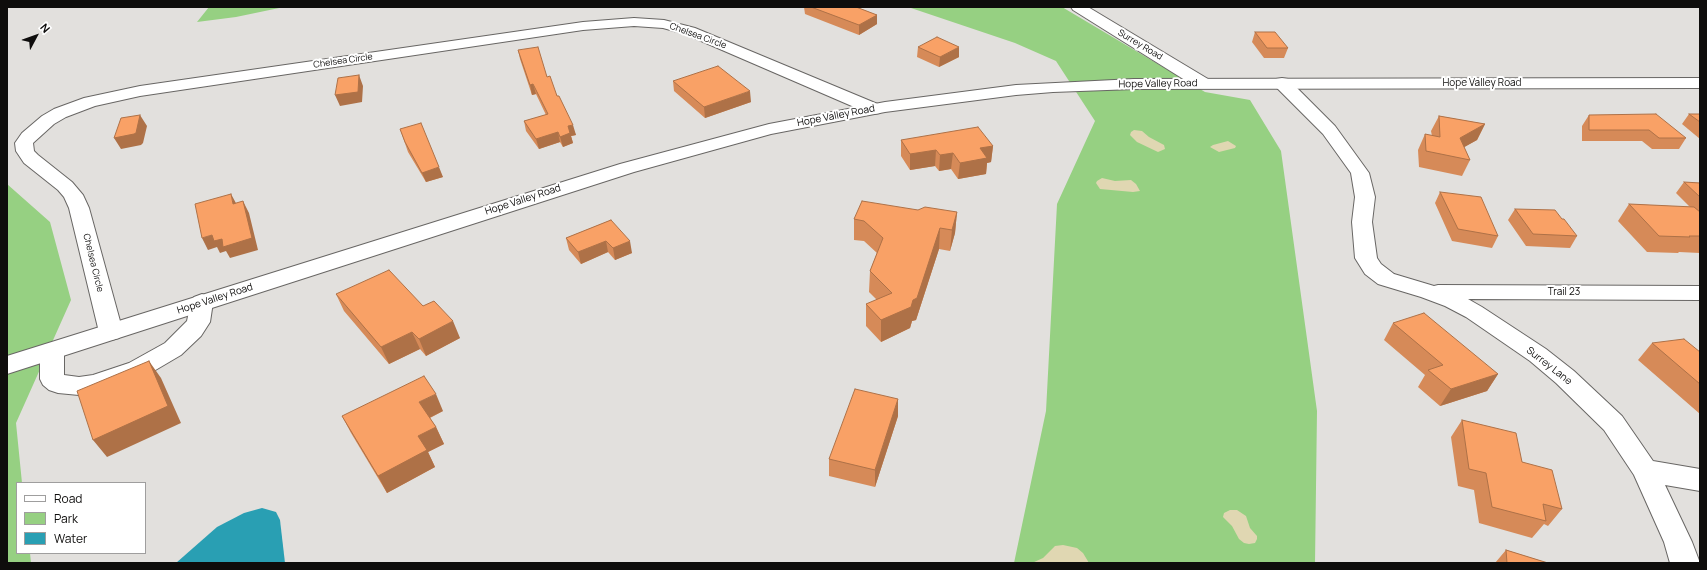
<!DOCTYPE html>
<html>
<head>
<meta charset="utf-8">
<style>
	body { margin:0 }
	#map { position:relative; width:1707px; height:570px; overflow:hidden; background:#e2e0dd; font-family:Manrope,sans-serif }
	canvas { display:block }
	.frame { position:absolute; inset:0; border:8px solid #0e0d0c; pointer-events:none }
	.legend { position:absolute; left:16px; top:482px; width:130px; height:72px; box-sizing:border-box; background:#fff; border:1px solid #9f9e9e; margin:0; padding:5px 7px; list-style:none; font-size:12px; color:#0e0d0c }
	.legend li { display:flex; align-items:center; gap:8px; height:20px }
	.legend b { width:20px; border:1px solid #9f9e9e }
	.north { position:absolute; left:16px; top:16px; width:40px; height:40px; -webkit-text-stroke:3px #fff; paint-order:stroke; rotate:49deg; font-size:11px; font-weight:700; line-height:16px; text-align:center; color:#0e0d0c }
	.north::after { content:''; display:block; margin:auto; width:14px; height:18px; background:#0e0d0c; clip-path:polygon(50% 0,100% 100%,50% 72%,0 100%) }
</style>
</head>
<body>
<div id="map">
<canvas width="1707" height="570"></canvas>
<div class="frame"></div>
<ul class="legend">
<li><b style="height:5px;background:#fff"></b>Road</li>
<li><b style="height:11px;background:#96d082"></b>Park</li>
<li><b style="height:11px;background:#299fb3"></b>Water</li>
</ul>
<div class="north">N</div>
</div>
<script>
const g = document.querySelector('canvas').getContext('2d');
g.lineJoin = 'round';
function paint(path, color) { g.fillStyle = color; g.fill(path, 'evenodd'); }
const shape = rows => new Path2D(rows.map(r => 'M' + r).join(''));
function stroke(path, color, width, dash) { g.strokeStyle = color; g.lineWidth = width; g.lineCap = dash ? 'butt' : 'round'; g.setLineDash(dash || []); g.stroke(path); }
function label(font, color, halo, rows, align = 'center') {
  g.font = font + ' Manrope,sans-serif'; g.lineWidth = 4; g.setLineDash([]); g.textBaseline = 'middle'; g.strokeStyle = halo; g.fillStyle = color; for (const [text, x, y, turn = 0] of rows) {
    g.save(); g.translate(x, y); g.rotate((+turn || 0) * Math.PI / 180); g.textAlign = isNaN(turn) ? turn : align; if (halo) g.strokeText(text, 0, 0); g.fillText(text, 0, 0); g.restore();
  }
}
const green = shape([
	[209,7,284,7,236,17,197,22],
	[908,7,1062,7,1205,92,1250,100,1281,151,1317,411,1315,563,1014,563,1046,411,1057,204,1095,121,1056,61,1015,43],
	[7,184,50,222,71,300,16,423,22,483,17,483,17,553,30,553,31,563,7,563]
]);
const sand = shape([
	[1134,130,1142,131,1149,137,1164,145,1165,149,1158,152,1137,142,1130,135,1131,132],
	[1228,141,1236,146,1235,148,1219,152,1210,147,1213,145],
	[1102,178,1115,181,1131,180,1136,184,1140,191,1133,192,1100,189,1096,183,1097,181],
	[1230,510,1237,510,1246,516,1250,528,1257,536,1257,539,1255,543,1249,544,1244,543,1239,539,1232,526,1223,517,1224,513],
	[1063,545,1077,548,1083,553,1089,563,1032,563,1043,558,1055,546]
]);
const water = shape([
	[262,508,276,512,280,520,285,563,176,563,217,527,244,513]
]);
const minor = shape([
	[1071,7,1088,7,1208,79,1210,83,1208,87,1202,88,1196,87,1073,10,1071,7],
	[634,18,664,20,695,28,880,105,883,109,880,113,874,114,868,113,685,34,663,28,634,26,583,30,140,96,95,106,66,117,54,124,33,143,34,151,38,155,72,182,83,195,89,208,123,332,119,338,111,340,103,338,99,332,69,208,64,197,58,190,24,163,16,151,15,143,22,133,42,116,54,109,84,98,140,86,583,22,634,18],
	[1282,78,1288,79,1335,126,1369,173,1375,197,1372,222,1377,258,1381,264,1394,274,1434,286,1438,285,1700,286,1700,300,1468,299,1482,307,1546,349,1574,371,1622,416,1653,461,1700,469,1700,491,1665,485,1692,542,1700,563,1670,563,1664,542,1634,475,1604,430,1556,383,1530,361,1466,317,1445,306,1421,297,1378,284,1365,274,1355,258,1352,222,1355,197,1351,173,1323,134,1276,87,1274,83,1276,79,1282,78],
	[202,294,210,297,213,302,210,322,201,336,181,355,147,375,95,393,79,395,58,393,49,390,43,385,40,379,40,351,44,345,52,343,60,345,64,351,64,375,79,377,93,375,129,363,165,343,187,321,191,302,194,297,202,294]
]);
const major = shape([
	[1700,78,1700,88,1134,89,1053,92,1016,95,885,112,771,134,634,172,7,374,7,356,620,164,769,124,885,102,1016,85,1134,79,1700,78]
]);
const wall = shape([
	[804,7,856,7,877,15,877,24,859,35,805,14],
	[1255,32,1288,48,1284,58,1264,58,1252,42],
	[918,47,959,57,939,67,917,57],
	[518,50,547,77,557,96,576,135,571,136,573,143,563,147,560,142,539,149,526,131,524,121,546,115,536,94,532,95,520,59],
	[673,81,751,102,705,118,674,91],
	[1689,114,1700,114,1700,139,1682,124],
	[1589,115,1686,138,1679,149,1652,149,1642,141,1582,141,1582,126],
	[1439,116,1485,124,1477,140,1464,147,1470,160,1462,176,1419,167,1418,150,1425,134,1432,136,1431,131],
	[400,129,443,177,426,182,408,152],
	[901,140,993,146,991,162,987,163,986,174,958,179,951,169,939,171,935,166,910,170,901,156],
	[1684,182,1700,183,1700,253,1679,252,1678,253,1647,252,1618,221,1629,204,1690,207,1676,193],
	[1440,192,1498,236,1492,248,1452,241,1435,203],
	[1515,209,1577,236,1570,248,1526,246,1508,220],
	[918,210,957,212,955,233,950,251,939,249,916,320,912,321,910,328,881,342,866,326,866,304,877,300,869,292,870,271,877,253,864,241,854,240,854,219],
	[611,220,632,253,615,260,608,252,581,264,569,250,566,238],
	[336,294,423,306,460,338,426,356,420,349,389,364,344,311],
	[1393,323,1498,374,1487,391,1440,406,1418,387,1425,375,1384,340],
	[1652,343,1700,352,1700,414,1638,360],
	[898,399,898,416,875,487,829,476,829,459],
	[443,411,430,418,436,427,444,444,428,452,435,467,387,493,351,433,342,416],
	[1462,420,1522,462,1562,509,1548,526,1544,524,1532,538,1479,523,1474,490,1458,486,1451,437],
	[1506,550,1548,563,1495,563]
]);
const shadedWall = shape([
	[877,15,877,24,859,35,859,25],
	[959,47,959,57,939,67,940,57],
	[359,75,363,86,362,102,340,106,335,95],
	[533,84,536,94,532,95,530,85],
	[750,91,751,102,705,118,704,107],
	[140,115,147,126,143,143,141,145,121,149,114,138],
	[1485,124,1477,140,1452,154,1460,138],
	[573,125,576,135,571,136,573,143,563,147,560,137,568,126],
	[558,132,560,142,539,149,536,139],
	[993,146,991,162,987,163,986,174,958,179,960,163,980,148],
	[936,150,935,166,910,170,910,154],
	[953,153,951,169,939,171,940,155],
	[439,167,443,177,426,182,422,173],
	[231,194,237,205,233,204],
	[243,201,249,213,258,250,230,258,226,251,220,253,217,247,208,250,202,238,212,235,222,239],
	[957,212,955,233,950,251,952,230],
	[940,228,939,249,916,320,912,321,910,328,881,342,881,320],
	[606,241,608,252,581,264,578,252],
	[630,241,632,253,615,260,613,248],
	[453,321,460,338,426,356,419,339],
	[412,332,420,349,389,364,381,347],
	[149,361,161,378,181,423,107,457,93,440],
	[1498,374,1487,391,1440,406,1451,389],
	[436,394,443,411,427,419,419,402],
	[898,399,898,416,875,487,875,470],
	[436,427,444,444,428,452,435,467,387,493,378,476,418,436]
]);
const building = shape([
	[811,7,856,7,877,15,859,25,811,7],
	[1255,32,1275,32,1288,48,1267,48,1255,32],
	[937,37,959,47,940,57,918,47,937,37],
	[538,47,547,77,550,76,557,96,559,96,573,125,568,126,570,133,560,137,558,132,536,139,524,121,548,114,533,84,530,85,518,50,538,47],
	[718,66,750,91,704,107,673,81,718,66],
	[359,75,358,92,335,95,338,78,359,75],
	[1656,114,1686,138,1659,138,1649,130,1589,130,1589,115,1656,114],
	[1689,114,1700,114,1700,122,1689,114],
	[140,115,136,133,134,134,114,138,121,118,140,115],
	[1439,116,1485,124,1460,138,1470,160,1426,151,1425,134,1440,137,1439,116],
	[421,123,439,167,422,173,405,142,400,129,421,123],
	[978,127,993,146,980,148,987,158,960,163,953,153,940,155,936,150,910,154,901,140,978,127],
	[1684,182,1700,183,1700,197,1684,182],
	[1440,192,1481,197,1498,236,1458,229,1440,192],
	[231,194,233,204,243,201,252,238,223,247,222,239,214,241,212,235,202,238,195,204,231,194],
	[862,201,918,210,925,207,957,212,952,230,940,228,917,298,913,300,911,307,881,320,866,304,892,293,870,271,883,238,864,221,854,219,862,201],
	[1629,204,1694,207,1700,212,1700,236,1689,236,1690,237,1659,236,1629,204],
	[1515,209,1555,210,1562,219,1564,219,1577,236,1533,234,1515,209],
	[611,220,630,241,613,248,606,241,578,252,566,238,611,220],
	[389,270,423,306,434,301,453,321,419,339,412,332,381,347,336,294,389,270],
	[1424,313,1498,374,1451,389,1428,370,1443,365,1393,323,1424,313],
	[1684,339,1700,352,1700,384,1652,343,1684,339],
	[149,361,168,406,93,440,77,391,149,361],
	[424,376,436,394,419,402,436,427,418,436,427,450,378,476,342,416,424,376],
	[855,389,898,399,875,470,829,459,855,389],
	[1462,420,1516,433,1522,462,1552,470,1562,509,1543,504,1546,521,1492,507,1486,473,1469,469,1462,420],
	[1506,550,1548,563,1507,563,1506,550]
]);
const farStreetnames = [
	["Chelsea Circle",698,36,20],
	["Surrey Road",1140,45,31],
	["Chelsea Circle",343,61,-8],
	["Chelsea Circle",93,263,76]
];
const streetNames = [
	["Hope Valley Road",1482,83],
	["Hope Valley Road",1158,84,-1],
	["Hope Valley Road",836,116,-11],
	["Hope Valley Road",523,200,-18],
	["Trail 23",1564,292],
	["Hope Valley Road",215,299,-18],
	["Surrey Lane",1549,366,38]
];
paint(green, '#96d082');
paint(sand, '#e0d7b2');
paint(water, '#299fb3');
stroke(minor, '#686664', 2);
stroke(major, '#686664', 2);
paint(minor, '#fff');
paint(major, '#fff');
paint(wall, '#d68a58');
paint(shadedWall, '#ae7147');
paint(building, '#f9a166');
stroke(building, '#ae7147', 1);
label('9px', '#0e0d0c', '#fff', farStreetnames);
label('10px', '#0e0d0c', '#fff', streetNames);
</script>
</body>
</html>
